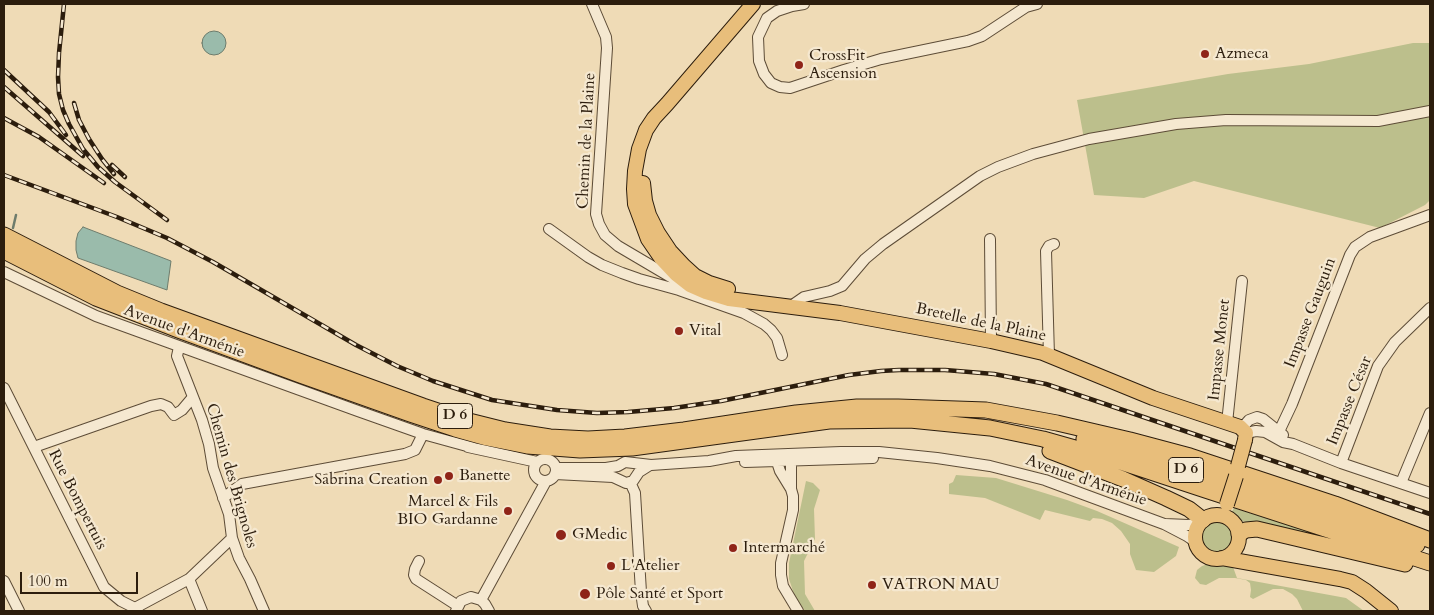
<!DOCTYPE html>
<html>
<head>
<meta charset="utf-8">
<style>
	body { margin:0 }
	#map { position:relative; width:1434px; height:615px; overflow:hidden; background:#efdbb6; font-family:Cardo,serif }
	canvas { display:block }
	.frame { position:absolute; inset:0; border:5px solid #2c1d0d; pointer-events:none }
	.scale { position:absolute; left:20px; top:572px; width:118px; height:22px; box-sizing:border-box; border:2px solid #2c1d0d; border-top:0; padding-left:6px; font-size:15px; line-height:18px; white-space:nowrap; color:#2c1d0d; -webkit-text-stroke:4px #f5e8d0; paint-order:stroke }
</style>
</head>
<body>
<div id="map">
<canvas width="1434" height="615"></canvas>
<div class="frame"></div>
<div class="scale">100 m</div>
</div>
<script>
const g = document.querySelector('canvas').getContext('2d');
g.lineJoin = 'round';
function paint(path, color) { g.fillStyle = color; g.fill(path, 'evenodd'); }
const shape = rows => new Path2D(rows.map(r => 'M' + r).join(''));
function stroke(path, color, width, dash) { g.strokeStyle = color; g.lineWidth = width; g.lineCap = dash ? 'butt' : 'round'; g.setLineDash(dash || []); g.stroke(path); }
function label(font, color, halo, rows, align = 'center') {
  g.font = font + ' Cardo,serif'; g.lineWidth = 4.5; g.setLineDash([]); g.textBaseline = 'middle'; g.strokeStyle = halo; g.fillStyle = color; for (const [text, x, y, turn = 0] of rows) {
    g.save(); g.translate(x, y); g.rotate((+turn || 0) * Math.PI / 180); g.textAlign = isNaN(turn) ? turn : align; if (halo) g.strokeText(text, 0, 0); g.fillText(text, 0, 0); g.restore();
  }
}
const green = shape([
	[1413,43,1430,43,1430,200,1425,205,1380,228,1194,181,1144,198,1094,195,1077,100,1228,74,1309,64],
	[956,475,996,478,1067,500,1097,511,1179,547,1176,556,1154,572,1136,570,1130,554,1130,544,1121,531,1112,523,1102,519,1093,518,1090,521,1045,510,1040,520,985,498,949,494,949,484,953,482],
	[806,481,813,483,820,490,814,509,815,539,804,561,805,594,815,611,805,611,795,597,789,579,789,563],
	[1234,508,1371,551,1238,520,1231,513],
	'1199 537a17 17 0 1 1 34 0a17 17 0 1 1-34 0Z',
	[1211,563,1233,567,1237,578,1346,598,1364,611,1303,611,1297,599,1292,594,1283,589,1273,589,1253,599,1250,597,1251,590,1250,583,1246,580,1235,578,1219,578,1206,585,1200,584,1195,578,1197,570,1202,566]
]);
const water = shape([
	'202 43a12 12 0 1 1 24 0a12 12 0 1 1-24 0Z',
	[83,227,171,261,167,290,78,258,76,250,76,241,78,233,83,227]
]);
const stream = shape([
	[13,228,16,215]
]);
const minor = shape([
	[592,4,606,37,607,48,596,214,599,224,605,235,618,246,679,282],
	[804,4,792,6,777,11,767,18,758,37,759,61,764,74,771,83,780,87,790,88,844,70,881,59,968,41,982,36,1026,7,1037,4],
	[549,229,588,257,602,265,622,273,639,279,679,290,682,283],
	[990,239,991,341],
	[4,272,96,316,358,411,423,434,474,448],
	[679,290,744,313,764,324,771,330,777,338,782,355],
	[791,306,804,297,830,291,842,286,865,259,883,244,980,176,998,167,1033,154,1089,139,1176,124,1226,120,1378,121,1430,111],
	[179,347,177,356,202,420,209,444,213,468,229,514,232,538,239,558,250,579,264,611],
	[1049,356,1046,251,1049,246,1054,244],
	[4,388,104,587,121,601,135,608,138,611],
	[1227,423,1242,281],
	[1242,428,1249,420,1257,417,1263,419,1283,435],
	[1246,433,1256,431,1265,432,1283,442,1293,444,1341,463,1430,493],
	[1276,438,1292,404,1350,255,1355,247,1370,237,1430,215],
	[34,447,151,406,161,404,168,407,174,415,182,410,193,397],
	[468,447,537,462],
	[777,455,777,462,780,471,791,489,791,456],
	'534 470a11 11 0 1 1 22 0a11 11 0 1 1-22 0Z',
	[745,462,873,458],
	[1341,463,1378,366,1395,342,1430,308],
	[556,468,606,468,618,466,625,462,651,465,709,461,736,456,841,452,879,452,937,458,990,466,1045,480,1164,524,1187,536,1196,542],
	[555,474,613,477,626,483,633,481,639,472,650,465],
	[630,482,635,493,641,592,643,606,646,611],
	[1401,483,1430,413],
	[791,489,793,496,793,510,781,563,781,575,783,586,798,611],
	[223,498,242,484,405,454,415,450,423,434],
	[1165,524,1188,525,1200,523],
	[419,561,415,569,414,575,416,579,458,606],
	[189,579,202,611],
	[4,581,19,611],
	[481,600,545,483],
	[135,608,189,579,232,538],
	[456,611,461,601,471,597,481,600,485,604,489,611]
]);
const major = shape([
	[753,4,667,104,654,118,646,130,639,149,635,171,634,189,635,204,648,239,661,258,676,274,690,285,706,292,729,299,840,313,991,341,1043,353,1153,398,1240,427,1246,433,1245,440],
	[643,183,645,201,649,215,658,233,670,251,684,266,695,276,709,283,728,289],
	'1195 537a22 22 0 1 1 44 0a22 22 0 1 1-44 0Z',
	[1222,558,1340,579,1352,582,1366,591,1391,611]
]);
const highway = shape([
	[4,235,117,293,161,311,423,406,465,420,505,430,550,437,588,439,625,437,684,430,796,413,857,407,898,407,986,410,1057,423,1130,440,1190,456,1335,504,1430,540],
	[4,251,96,298,181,331,300,375,410,414,455,429,487,438,527,446,580,450,632,448,829,421,910,420,990,428,1043,439,1096,454,1205,490,1430,563],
	[1084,439,1158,461,1417,545],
	[1050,451,1123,479,1166,498,1189,509,1203,520],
	[1239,534,1246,530,1257,529,1405,564]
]);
const rail = shape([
	[64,4,59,53,58,77,59,94,63,110,69,124,83,149,98,167,115,182,167,220],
	[4,70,49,112,66,135],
	[4,87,83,156],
	[74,103,79,120,89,139,102,159,114,174],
	[4,118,39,137,104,183],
	[112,165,125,177],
	[4,175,117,217,167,238,213,262,356,345,397,366,433,381,492,400,557,410,597,413,628,412,674,408,721,401,849,375,881,371,899,370,945,370,994,374,1046,384,1430,514]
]);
const majorBridge = shape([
	[1238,466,1245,440],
	[1227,504,1236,476]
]);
const markers = [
	[1205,54,5,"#8f2418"],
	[799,65,5,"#8f2418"],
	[679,331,5,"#8f2418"],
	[449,476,5,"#8f2418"],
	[438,480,5,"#8f2418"],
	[508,511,5,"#8f2418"],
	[561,535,6,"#8f2418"],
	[733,548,5,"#8f2418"],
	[611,566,5,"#8f2418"],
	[872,585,5,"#8f2418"],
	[585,594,6,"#8f2418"]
];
const shields = [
	[455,416,35],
	[1186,470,35]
];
const shieldNames = [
	["D 6",455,416],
	["D 6",1186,470]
];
const poiNames = [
	["Azmeca",1215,54],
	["CrossFit",809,56],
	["Ascension",809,74],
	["Vital",689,331],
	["Banette",459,476],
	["Sabrina Creation",428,480,"right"],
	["Marcel & Fils",498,502,"right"],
	["BIO Gardanne",498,520,"right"],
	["GMedic",572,535],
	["Intermarché",743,548],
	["L'Atelier",621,566],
	["VATRON MAU",882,585],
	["Pôle Santé et Sport",596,594]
];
const streetNames = [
	["Chemin de la Plaine",587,141,-87],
	["Impasse Gauguin",1311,313,-69],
	["Bretelle de la Plaine",981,323,12],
	["Avenue d'Arménie",184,332,20],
	["Impasse Monet",1220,350,-84],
	["Impasse César",1350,401,-68],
	["Chemin des Brignoles",231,476,74],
	["Avenue d'Arménie",1086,481,19],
	["Rue Bompertuis",77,500,63]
];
paint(green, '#bcbf8c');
paint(water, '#9abbab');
stroke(water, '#6e7c6c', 1);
stroke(stream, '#6e7c6c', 2.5);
stroke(minor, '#5d4c37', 12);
stroke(major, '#2c1d0d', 16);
stroke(highway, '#2c1d0d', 17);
stroke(minor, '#f5e8d0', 10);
stroke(major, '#e8be7b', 14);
stroke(highway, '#e8be7b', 15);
stroke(rail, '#2c1d0d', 4.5);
stroke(rail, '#f5e8d0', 2.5, [8]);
stroke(majorBridge, '#2c1d0d', 16, []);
stroke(majorBridge, '#e8be7b', 14);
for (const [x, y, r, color] of markers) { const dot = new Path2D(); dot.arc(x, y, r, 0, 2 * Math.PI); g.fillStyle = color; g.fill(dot); stroke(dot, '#f5e8d0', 2); }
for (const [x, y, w] of shields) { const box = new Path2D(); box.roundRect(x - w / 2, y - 12.5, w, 25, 4); g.fillStyle = '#f5e8d0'; g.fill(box); stroke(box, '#2c1d0d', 1); }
label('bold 15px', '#2c1d0d', null, shieldNames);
label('16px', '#2c1d0d', '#f5e8d0', poiNames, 'left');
label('16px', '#2c1d0d', '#f5e8d0', streetNames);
</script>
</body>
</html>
